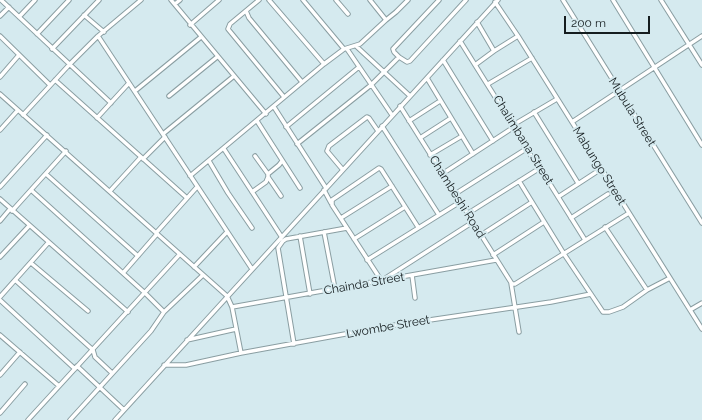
<!DOCTYPE html>
<html>
<head>
<meta charset="utf-8">
<style>
	body { margin:0 }
	#map { position:relative; width:702px; height:420px; overflow:hidden; background:#d5eaef; font-family:Raleway,sans-serif }
	canvas { display:block }
	.scale { position:absolute; left:564px; top:16px; width:86px; height:18px; box-sizing:border-box; border:2px solid #151d1f; border-top:0; padding-left:5px; font-size:12px; line-height:14px; white-space:nowrap; color:#151d1f; -webkit-text-stroke:3px #d5eaef; paint-order:stroke }
</style>
</head>
<body>
<div id="map">
<canvas width="702" height="420"></canvas>
<div class="scale">200 m</div>
</div>
<script>
const g = document.querySelector('canvas').getContext('2d');
g.lineJoin = 'round';
const shape = rows => new Path2D(rows.map(r => 'M' + r).join(''));
function stroke(path, color, width, dash) { g.strokeStyle = color; g.lineWidth = width; g.lineCap = dash ? 'butt' : 'round'; g.setLineDash(dash || []); g.stroke(path); }
function label(font, color, halo, rows, align = 'center') {
  g.font = font + ' Raleway,sans-serif'; g.lineWidth = 4; g.setLineDash([]); g.textBaseline = 'middle'; g.strokeStyle = halo; g.fillStyle = color; for (const [text, x, y, turn = 0] of rows) {
    g.save(); g.translate(x, y); g.rotate((+turn || 0) * Math.PI / 180); g.textAlign = isNaN(turn) ? turn : align; if (halo) g.strokeText(text, 0, 0); g.fillText(text, 0, 0); g.restore();
  }
}
const minor = shape([
	[1,0,111,103],
	[171,0,266,114],
	[259,0,230,24,228,29,284,97],
	[269,0,324,64],
	[303,0,344,49],
	[336,0,348,14],
	[370,0,386,20],
	[439,0,393,49,394,52,399,57,407,62,410,61,466,0],
	[563,0,702,223],
	[613,0,702,145],
	[661,0,702,65],
	[495,2,518,36,702,329],
	[175,4,180,0],
	[246,11,249,18,302,82],
	[84,15,104,32],
	[0,16,9,7],
	[19,17,35,0],
	[477,22,494,51,518,36],
	[190,25,219,0],
	[37,34,69,0],
	[0,36,50,85],
	[98,36,252,269],
	[460,41,514,127,526,149,540,168,585,240],
	[356,46,410,96],
	[52,49,99,0],
	[347,49,392,115],
	[443,60,493,141],
	[475,65,494,51],
	[0,77,19,55],
	[427,78,473,154],
	[55,80,187,198],
	[488,84,532,58],
	[135,91,201,37],
	[0,94,227,296,232,307,241,353],
	[169,96,217,57],
	[400,106,512,284,515,284,629,213],
	[274,107,326,188],
	[534,112,578,183],
	[23,115,69,65,98,36,141,0],
	[97,118,129,83],
	[257,121,300,188],
	[409,121,440,101],
	[572,122,702,36],
	[513,125,557,99],
	[382,126,439,215],
	[286,127,359,67],
	[0,130,18,110],
	[163,134,234,76],
	[420,138,451,118],
	[297,144,371,85,399,57],
	[224,149,281,236],
	[430,155,462,136],
	[143,159,165,137],
	[209,161,228,193,252,228],
	[343,170,327,151,329,146,367,117,369,118,378,131],
	[46,174,138,256],
	[268,174,279,165,282,161],
	[442,174,514,127],
	[190,176,324,64,344,49,360,44,386,20,396,12,408,0],
	[268,177,281,196],
	[519,181,564,254,603,312,609,312,623,307,647,290,670,278],
	[0,187,47,135],
	[31,190,145,293,164,312],
	[324,190,331,203],
	[110,191,141,157],
	[252,192,266,182,268,177,268,174,255,156],
	[455,194,526,149],
	[558,197,601,169],
	[0,199,128,312],
	[12,211,66,151],
	[467,214,540,168],
	[341,218,392,186],
	[571,218,608,194],
	[0,221,10,209],
	[605,227,647,290],
	[324,232,335,289],
	[156,233,197,187],
	[481,235,532,202],
	[300,236,310,294],
	[354,239,405,207],
	[493,255,544,222],
	[0,257,29,226],
	[367,260,460,202],
	[31,263,88,311],
	[194,267,227,232],
	[123,273,157,234],
	[412,275,415,298],
	[384,279,473,222],
	[15,280,93,350,95,357,112,373],
	[381,280,332,205,332,200,379,168,381,169,418,227],
	[511,283,519,332],
	[0,297,48,243],
	[0,300,75,369],
	[232,307,496,260],
	[690,310,702,303],
	[0,335,59,386],
	[187,340,236,329],
	[294,344,278,248,283,241,286,239,347,228],
	[164,365,186,365,241,353,389,326,551,302,591,294],
	[77,366,124,410],
	[0,375,20,352],
	[0,413,25,384],
	[28,420,180,254],
	[70,420,151,331,164,312,203,275],
	[115,420,498,0]
]);
const streetNames = [
	["Mubula Street",632,112,58],
	["Chalimbana Street",523,140,58],
	["Mabungo Street",599,166,58],
	["Chambeshi Road",457,197,58],
	["Chainda Street",364,284,-10],
	["Lwombe Street",388,327,-10]
];
stroke(minor, '#8a9ea2', 5.5);
stroke(minor, '#fff', 3.5);
label('12px', '#151d1f', '#d5eaef', streetNames);
</script>
</body>
</html>
